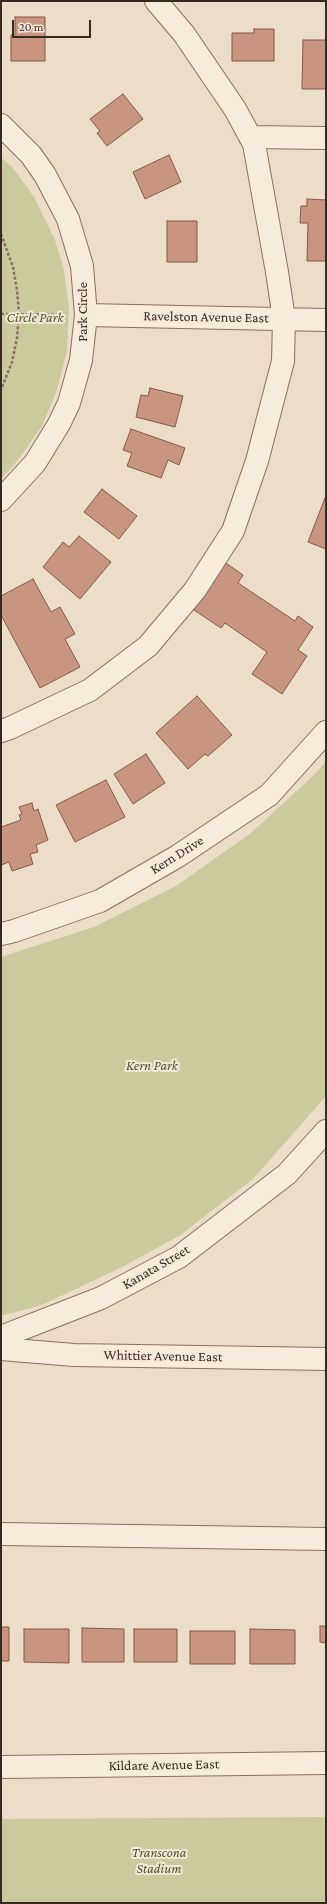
<!DOCTYPE html>
<html>
<head>
<meta charset="utf-8">
<style>
	body { margin:0 }
	#map { position:relative; width:327px; height:1904px; overflow:hidden; background:#ecddc8; font-family:"Crimson Pro",serif }
	canvas { display:block }
	.frame { position:absolute; inset:0; border:2px solid #392a21; pointer-events:none }
	.scale { position:absolute; left:12px; top:20px; width:79px; height:18px; box-sizing:border-box; border:2px solid #392a21; border-top:0; padding-left:5px; font-size:12px; line-height:14px; white-space:nowrap; color:#392a21; -webkit-text-stroke:3px #f4e8d8; paint-order:stroke }
</style>
</head>
<body>
<div id="map">
<canvas width="327" height="1904"></canvas>
<div class="frame"></div>
<div class="scale">20 m</div>
</div>
<script>
const g = document.querySelector('canvas').getContext('2d');
g.lineJoin = 'round';
function paint(path, color) { g.fillStyle = color; g.fill(path, 'evenodd'); }
const shape = rows => new Path2D(rows.map(r => 'M' + r).join(''));
function stroke(path, color, width, dash) { g.strokeStyle = color; g.lineWidth = width; g.lineCap = dash ? 'butt' : 'round'; g.setLineDash(dash || []); g.stroke(path); }
function label(font, color, halo, rows, align = 'center') {
  g.font = font + ' "Crimson Pro",serif'; g.lineWidth = 4; g.setLineDash([]); g.textBaseline = 'middle'; g.strokeStyle = halo; g.fillStyle = color; for (const [text, x, y, turn = 0] of rows) {
    g.save(); g.translate(x, y); g.rotate((+turn || 0) * Math.PI / 180); g.textAlign = isNaN(turn) ? turn : align; if (halo) g.strokeText(text, 0, 0); g.fillText(text, 0, 0); g.restore();
  }
}
const green = shape([
	[1,157,13,168,34,197,55,240,64,270,69,309,67,351,57,390,42,426,18,460,1,479],
	[326,761,326,1096,253,1179,179,1236,122,1267,42,1305,1,1316,1,957,94,927,176,886,251,833,316,773],
	[326,1817,326,1903,1,1903,1,1819]
]);
const building = shape([
	[15,17,45,17,45,61,11,61,11,35,15,35,15,17],
	[254,29,274,29,274,61,232,61,232,33,254,33,254,29],
	[303,40,326,40,326,89,302,89,303,40],
	[123,94,143,119,107,146,97,133,100,131,90,119,123,94],
	[169,155,181,182,145,199,133,172,169,155],
	[307,199,326,200,326,261,307,261,308,223,300,223,301,206,307,206,307,199],
	[167,221,197,221,197,262,167,262,167,221],
	[150,388,183,396,175,427,136,417,141,395,148,396,150,388],
	[131,429,185,448,179,465,168,460,161,478,127,466,132,453,123,450,131,429],
	[102,489,137,516,119,539,84,512,102,489],
	[325,498,326,498,326,549,308,542,325,498],
	[79,536,111,562,80,599,43,567,63,542,69,547,79,536],
	[223,561,243,575,238,583,295,621,298,616,313,627,298,650,307,656,282,694,252,674,267,652,225,623,221,628,191,608,223,561],
	[33,579,51,612,60,607,75,634,65,639,80,667,40,688,1,615,1,596,33,579],
	[197,696,232,735,208,756,205,754,188,769,156,733,197,696],
	[146,754,165,783,133,804,114,774,146,754],
	[106,780,125,817,75,842,56,805,106,780],
	[32,803,34,811,38,809,48,840,36,845,38,852,30,854,33,864,12,871,9,862,1,865,1,827,21,820,19,815,22,814,19,807,32,803],
	[320,1626,326,1626,326,1643,320,1642,320,1626],
	[1,1627,9,1627,9,1661,1,1661,1,1627],
	[82,1628,124,1629,124,1662,82,1662,82,1628],
	[24,1629,69,1629,69,1663,24,1662,24,1629],
	[134,1629,177,1629,177,1662,134,1662,134,1629],
	[250,1629,295,1630,295,1664,250,1664,250,1629],
	[190,1631,235,1631,235,1664,190,1664,190,1631]
]);
const path = shape([
	[1,234,13,267,17,290,19,314,17,338,12,362,1,390],
	[1,314,62,315]
]);
const minor = shape([
	[1,125,31,155,45,175,68,219,82,266,86,315,81,360,69,403,59,424,35,463,1,500],
	[250,137,326,138],
	[86,315,326,320],
	[1,731,10,728,90,690,148,646,195,590,233,531,257,461,283,361,284,319,277,272,254,144,235,109,184,34,156,1],
	[1,934,14,931,100,901,178,856,269,795,326,732],
	[1,1337,101,1298,179,1257,287,1174,326,1131],
	[1,1349,74,1355,326,1359],
	[1,1534,326,1539],
	[1,1767,326,1763]
]);
const streetNames = [
	["Park Circle",83,312,-90],
	["Ravelston Avenue East",206,317,1],
	["Kern Drive",177,855,-32],
	["Kanata Street",156,1267,-30],
	["Whittier Avenue East",163,1356,1],
	["Kildare Avenue East",164,1765,-1]
];
const parkNames = [
	["Circle Park",35,318],
	["Kern Park",152,1066],
	["Transcona",159,1853],
	["Stadium",159,1869]
];
paint(green, '#caca9d');
paint(building, '#c89581');
stroke(building, '#865745', 1);
stroke(minor, '#886f5e', 24);
stroke(path, '#886f5e', 2.5, [3, 2]);
stroke(minor, '#f7ecdc', 22);
label('14px', '#392a21', '#f4e8d8', streetNames);
label('italic 14px', '#4f5429', '#f4e8d8', parkNames);
</script>
</body>
</html>
